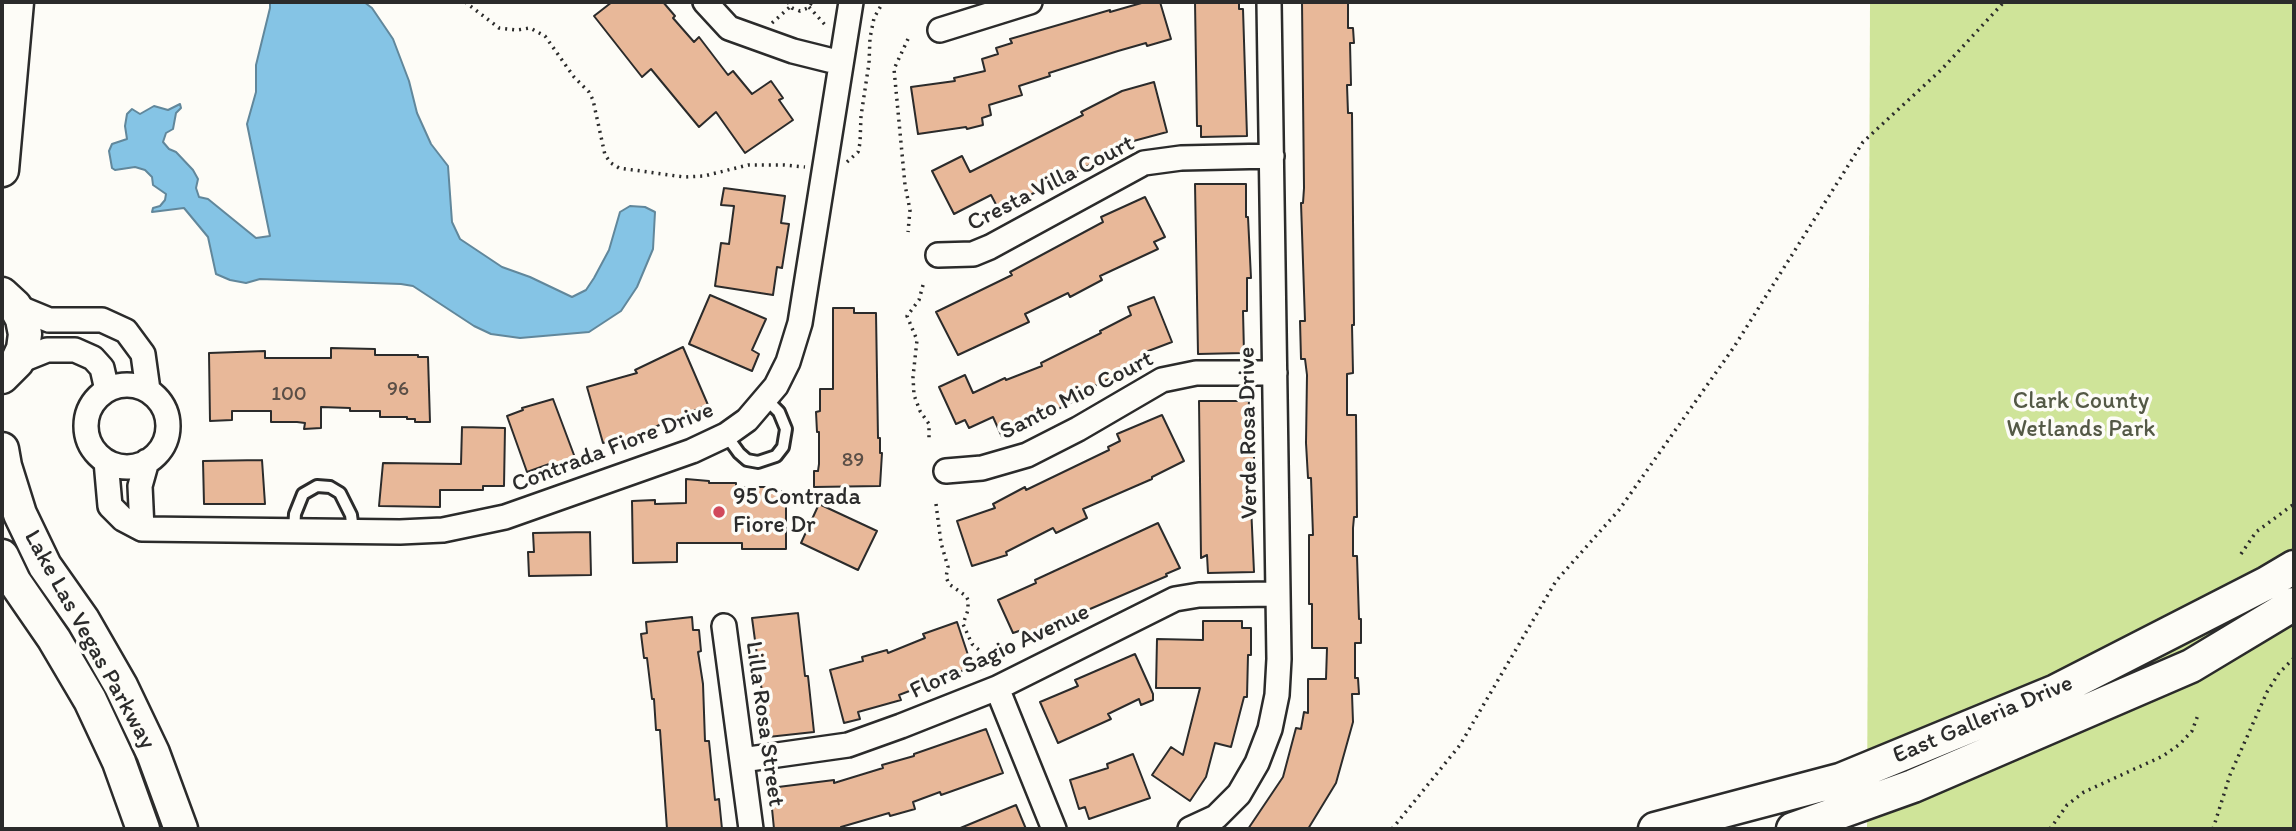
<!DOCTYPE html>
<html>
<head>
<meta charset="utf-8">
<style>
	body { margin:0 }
	#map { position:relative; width:2296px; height:831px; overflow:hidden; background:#fdfcf7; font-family:Itim,sans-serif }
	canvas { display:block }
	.frame { position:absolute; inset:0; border:4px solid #2b2b2b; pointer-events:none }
</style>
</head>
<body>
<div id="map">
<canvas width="2296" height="831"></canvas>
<div class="frame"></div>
</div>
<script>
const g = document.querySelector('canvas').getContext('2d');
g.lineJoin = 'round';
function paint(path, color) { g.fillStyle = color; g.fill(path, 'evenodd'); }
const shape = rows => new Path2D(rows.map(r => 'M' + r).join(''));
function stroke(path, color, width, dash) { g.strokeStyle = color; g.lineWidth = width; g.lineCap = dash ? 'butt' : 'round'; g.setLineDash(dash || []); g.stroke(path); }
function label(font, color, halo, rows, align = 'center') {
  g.font = font + ' Itim,sans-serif'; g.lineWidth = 7; g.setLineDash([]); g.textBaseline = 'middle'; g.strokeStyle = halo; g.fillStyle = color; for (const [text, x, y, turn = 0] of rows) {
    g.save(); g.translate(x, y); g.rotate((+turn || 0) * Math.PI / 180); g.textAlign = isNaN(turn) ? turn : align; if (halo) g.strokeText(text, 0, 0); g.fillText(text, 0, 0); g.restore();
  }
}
const green = shape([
	[1870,2,2294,2,2294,829,1867,829]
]);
const water = shape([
	[270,2,364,2,372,8,393,39,409,81,417,113,431,144,448,166,452,222,460,239,502,267,530,277,572,297,586,290,594,278,609,250,620,212,630,206,645,207,655,212,653,249,637,287,621,311,589,332,520,338,491,334,474,326,413,286,401,284,260,279,246,283,230,280,216,274,208,237,184,208,152,212,153,208,160,206,165,200,166,194,153,185,152,177,145,170,135,167,115,170,112,168,109,151,112,144,127,139,125,126,127,114,132,109,140,114,154,106,168,110,180,104,181,108,176,113,173,129,166,133,163,142,169,149,176,152,193,170,198,179,196,188,199,197,208,199,256,238,270,236,247,124,256,92,256,65,270,8,270,2]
]);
const building = shape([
	[612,2,663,2,675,16,673,18,694,42,699,37,728,75,733,71,752,94,771,81,783,98,779,100,793,120,745,153,716,112,699,127,651,69,642,77,594,16,612,2],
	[1145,2,1160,2,1171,39,1147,46,1146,43,1118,51,1049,73,1050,76,1019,86,1022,95,989,105,991,115,982,118,983,125,967,129,966,127,918,134,911,87,955,81,954,78,985,71,982,59,998,54,996,48,1012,43,1010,39,1110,10,1110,12,1145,2],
	[1195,2,1239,2,1239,9,1243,9,1247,136,1201,137,1201,126,1197,126,1195,2],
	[1302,2,1348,2,1348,28,1353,28,1354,43,1350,43,1351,85,1347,85,1348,113,1352,113,1354,325,1352,325,1353,373,1347,374,1347,415,1356,415,1357,517,1354,517,1353,528,1353,556,1357,556,1359,619,1361,619,1361,643,1355,643,1355,678,1358,678,1359,694,1352,694,1353,722,1336,783,1308,829,1248,829,1283,777,1296,728,1301,729,1304,712,1308,713,1308,679,1326,679,1327,648,1312,648,1312,604,1309,604,1309,535,1313,535,1311,478,1308,478,1306,443,1307,375,1305,359,1301,359,1300,321,1305,321,1301,203,1303,203,1304,188,1302,2],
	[1154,82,1167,132,1126,143,1097,158,1098,161,1024,198,1025,201,1001,214,991,195,954,214,932,171,962,156,970,172,1083,115,1081,112,1122,91,1154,82],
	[1195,184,1246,184,1246,217,1248,217,1251,278,1247,278,1247,311,1243,311,1244,353,1198,354,1195,184],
	[724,188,785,196,781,223,789,224,782,268,777,267,773,295,715,286,721,243,729,244,734,206,721,205,724,188],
	[1145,197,1165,237,1154,242,1158,249,1100,276,1102,280,1070,297,1068,293,1025,314,1029,322,958,355,936,312,1012,275,1010,272,1103,222,1101,217,1145,197],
	[710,295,766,319,752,350,759,354,752,371,689,344,710,295],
	[1154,297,1172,342,1143,353,1147,361,1086,390,1088,394,1052,412,1026,422,1027,424,1002,437,993,417,969,428,965,420,956,424,939,387,965,375,973,393,1005,378,1006,380,1042,366,1041,363,1101,333,1100,331,1131,315,1128,307,1154,297],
	[833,308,854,308,854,313,876,313,878,438,880,438,880,453,882,453,880,486,814,487,814,471,818,471,819,464,819,432,817,432,816,412,820,411,820,389,833,389,833,308],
	[683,347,708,405,645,431,646,434,624,441,623,438,603,443,587,387,637,373,635,370,683,347],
	[331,348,375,349,375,355,418,355,418,357,428,357,430,422,415,422,415,419,407,419,407,417,380,417,380,411,350,411,350,408,321,407,321,428,304,429,305,423,297,422,271,422,271,411,232,411,232,420,210,421,209,353,265,351,265,358,331,358,331,348],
	[553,399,577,463,562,468,560,463,552,465,552,463,527,472,507,416,523,410,522,408,553,399],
	[1199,401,1249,401,1248,416,1254,416,1254,461,1249,461,1254,572,1208,573,1207,555,1201,558,1199,401],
	[1162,415,1184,461,1152,477,1152,479,1083,509,1087,518,1056,533,1053,528,1006,552,1007,555,972,566,957,521,995,508,993,504,1025,487,1026,490,1109,450,1108,447,1120,441,1117,434,1162,415],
	[462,427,505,428,504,486,483,486,483,490,440,490,440,507,379,506,383,463,461,464,462,427],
	[262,460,265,504,204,504,203,461,262,460],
	[686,479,709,481,709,483,736,483,736,487,767,487,767,491,786,491,786,549,742,549,742,543,677,543,677,562,633,563,632,501,655,500,655,504,686,503,686,479],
	[819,504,877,531,858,570,801,543,819,504],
	[1158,523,1180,568,1166,574,1167,576,1048,627,1050,630,1026,640,1022,630,1013,633,998,600,1036,583,1035,580,1158,523],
	[590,532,591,575,529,576,528,552,534,552,533,533,590,532],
	[798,613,805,676,808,676,814,732,768,737,752,618,798,613],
	[692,617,693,630,699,630,701,651,698,652,703,684,705,741,709,741,715,800,719,799,722,829,667,829,660,730,656,730,654,699,652,699,647,658,644,658,641,634,647,633,646,622,692,617],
	[1203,621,1242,621,1242,628,1251,628,1251,655,1248,655,1247,697,1244,697,1231,747,1215,743,1206,777,1190,801,1152,775,1171,747,1183,755,1200,688,1156,688,1157,639,1203,640,1203,621],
	[957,622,972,667,899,695,901,700,858,712,860,719,844,723,830,670,863,661,862,657,887,650,888,653,925,638,923,634,957,622],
	[1135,654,1153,694,1153,700,1141,705,1139,699,1108,714,1111,719,1058,743,1040,702,1078,686,1075,680,1135,654],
	[986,729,1003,773,941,795,940,792,913,802,915,809,890,816,889,813,841,827,841,829,774,829,770,788,834,780,834,783,883,768,882,765,914,756,914,754,986,729],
	[1133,754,1150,798,1089,819,1085,807,1079,809,1070,780,1108,768,1107,764,1133,754],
	[1016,805,1026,829,958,829,1016,805]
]);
const path = shape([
	[465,2,499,28,517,30,530,28,545,36,574,77,589,92,593,100,605,155,611,163,619,168,684,177,704,176,748,165,784,165,805,167],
	[788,2,792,8,800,11,808,8,812,2],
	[809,7,827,27],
	[772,23,791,6],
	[908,39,894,69,905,185,910,210,908,232],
	[847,162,858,152,860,143,861,116,869,63,870,38,874,18,883,2],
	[923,285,919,300,907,316,917,340,913,377,914,395,920,411,929,424,929,438],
	[936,504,941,543,948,567,946,577,949,584,966,596,968,600,968,610,963,624,972,644,979,650,980,666,984,674],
	[2241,554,2256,532,2294,504],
	[1392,829,1460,745,1556,581,1619,510,1734,347,1863,142,1942,69,2004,2],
	[2050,829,2067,805,2084,792,2163,756,2180,744,2192,731,2198,715],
	[2213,829,2230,775,2267,692,2279,673,2294,658]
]);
const lane = shape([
	[726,435,739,453,747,460,758,462,776,456,783,447,786,429,779,412,766,399],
	[294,530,295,514,303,494,317,486,330,487,340,493,351,515,353,530]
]);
const street = shape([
	[705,2,729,28,793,51,841,63],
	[940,30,1030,2],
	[938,255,973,254,990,247,1144,163,1181,158,1272,156],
	[15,306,49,320,102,320,126,331,143,354,148,390],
	[17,362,47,350,75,350,93,358,102,368,107,390],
	'86 426a41 41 0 1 1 82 0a41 41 0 1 1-82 0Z',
	[106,461,110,506,123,519,142,529,400,532,443,530,505,517,692,451,726,435,747,420,776,386,788,362,800,323,851,2],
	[946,471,982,468,1027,455,1078,429,1162,380,1196,373,1275,373],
	[142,529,140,486,147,461],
	[724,626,751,829],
	[997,688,1054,829],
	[742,760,848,745,901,726,997,688,1175,599,1199,595,1277,594],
	[1190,829,1216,817,1239,794,1257,763,1270,729,1277,695,1279,659,1269,2]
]);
const secondary = shape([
	[2,170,17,2],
	[2,294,15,306,22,319,25,334,23,349,17,362,2,377],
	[2,449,5,466,20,514,45,566,83,620,121,686,153,753,181,829],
	[2,556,14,581,54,639,90,700,119,762,143,829],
	[1655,829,1840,780,2056,691,2267,583,2294,567],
	[1793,829,1913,786,2191,666,2294,604]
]);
const markers = [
	[719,512,7,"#d1495b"]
];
const numberNames = [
	["96",398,390],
	["100",289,395],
	["89",853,461]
];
const streetNames = [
	["Cresta Villa Court",1051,184,-27],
	["Santo Mio Court",1077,396,-27],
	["Verde Rosa Drive",1249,433,-91],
	["Contrada Fiore Drive",613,448,-21],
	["Lake Las Vegas Parkway",89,640,61],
	["Flora Sagio Avenue",1000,652,-25],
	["East Galleria Drive",1983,720,-23],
	["Lilla Rosa Street",764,724,82]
];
const parkNames = [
	["Clark County",2081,402],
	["Wetlands Park",2081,430]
];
const poiNames = [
	["95 Contrada",733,498],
	["Fiore Dr",733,526]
];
paint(green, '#cfe499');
paint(water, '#85c4e5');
stroke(water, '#61879b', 2);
paint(building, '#e8b899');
stroke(building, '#2b2b2b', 2);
stroke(lane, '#2b2b2b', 16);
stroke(street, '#2b2b2b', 28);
stroke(secondary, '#2b2b2b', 37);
stroke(path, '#2b2b2b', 3.5, [2, 5]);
stroke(lane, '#fdfcf7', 10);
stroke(street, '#fdfcf7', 23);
stroke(secondary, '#fdfcf7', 32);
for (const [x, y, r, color] of markers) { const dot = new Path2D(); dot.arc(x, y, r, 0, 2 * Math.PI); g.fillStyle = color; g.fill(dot); stroke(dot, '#fdfcf7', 2.5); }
label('21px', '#5a4e46', null, numberNames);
label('24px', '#2b2b2b', '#fdfcf7', streetNames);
label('24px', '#545946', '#fdfcf7', parkNames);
label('24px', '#2b2b2b', '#fdfcf7', poiNames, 'left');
</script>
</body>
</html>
